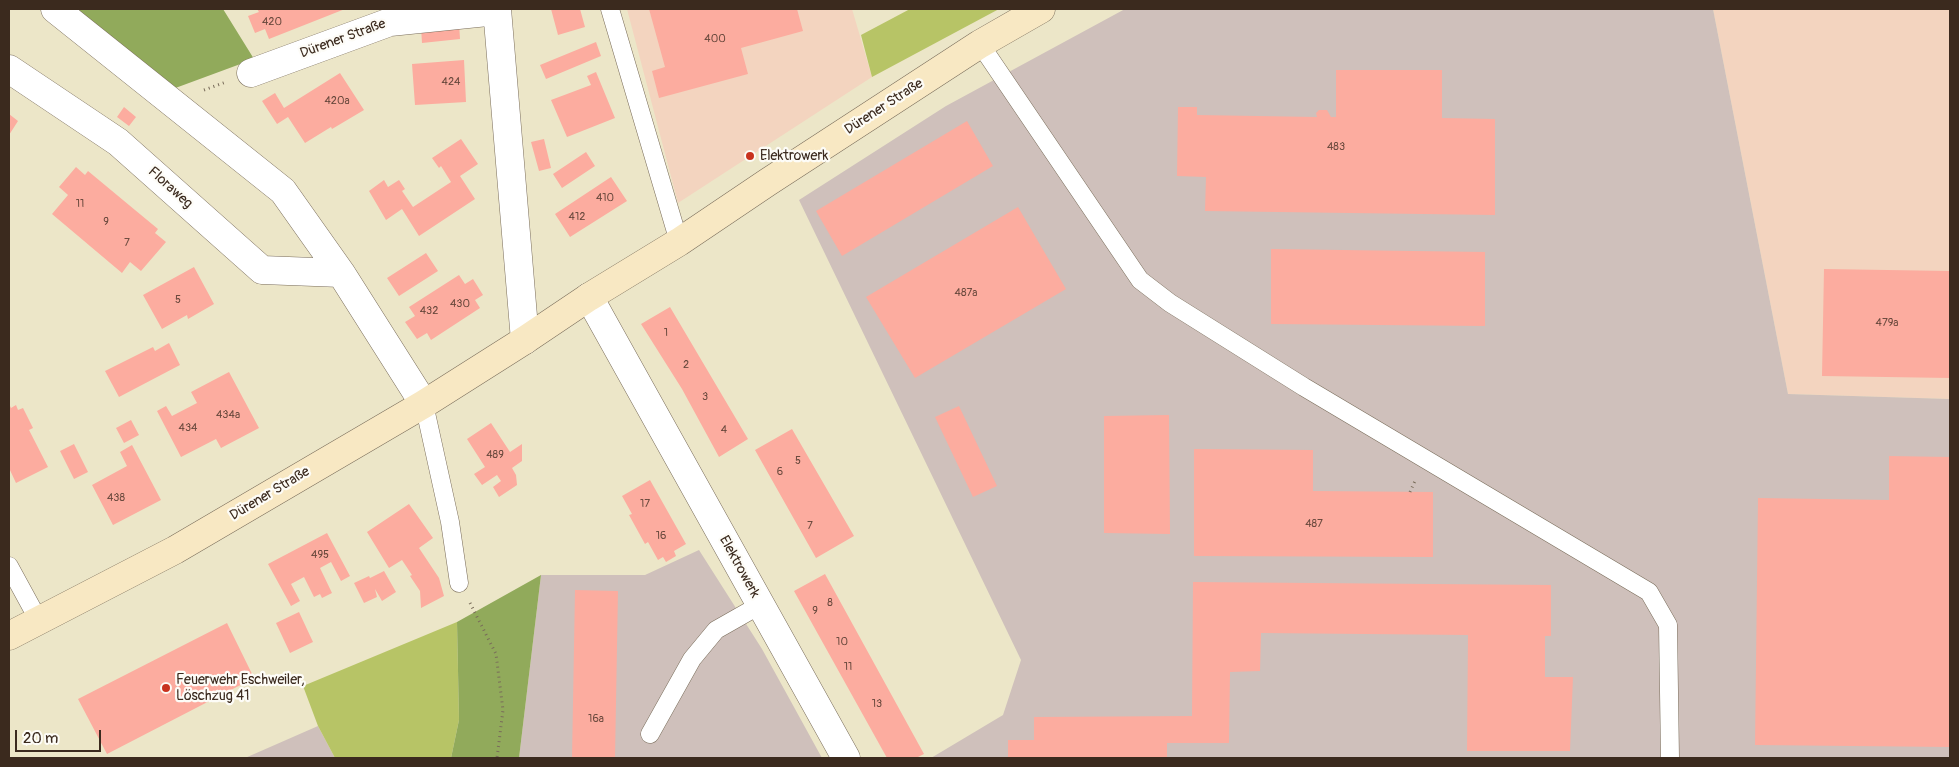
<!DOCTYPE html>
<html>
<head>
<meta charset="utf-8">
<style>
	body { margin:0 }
	#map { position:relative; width:1959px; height:767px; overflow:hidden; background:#ece6c8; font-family:Pangolin,sans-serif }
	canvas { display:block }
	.frame { position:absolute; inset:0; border:10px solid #3b2a1e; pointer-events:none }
	.scale { position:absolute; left:15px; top:730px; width:86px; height:22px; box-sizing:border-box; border:2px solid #3b2a1e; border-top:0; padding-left:6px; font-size:15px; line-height:18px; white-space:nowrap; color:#3b2a1e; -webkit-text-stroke:4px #fdfcf7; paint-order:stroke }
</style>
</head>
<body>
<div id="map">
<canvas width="1959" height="767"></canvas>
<div class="frame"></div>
<div class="scale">20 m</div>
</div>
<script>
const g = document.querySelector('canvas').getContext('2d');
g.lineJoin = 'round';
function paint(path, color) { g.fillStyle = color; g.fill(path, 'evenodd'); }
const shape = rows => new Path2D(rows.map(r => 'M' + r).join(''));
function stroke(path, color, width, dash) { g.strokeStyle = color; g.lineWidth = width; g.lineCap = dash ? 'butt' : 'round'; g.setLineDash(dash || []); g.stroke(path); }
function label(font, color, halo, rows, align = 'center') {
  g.font = font + ' Pangolin,sans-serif'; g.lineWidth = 4.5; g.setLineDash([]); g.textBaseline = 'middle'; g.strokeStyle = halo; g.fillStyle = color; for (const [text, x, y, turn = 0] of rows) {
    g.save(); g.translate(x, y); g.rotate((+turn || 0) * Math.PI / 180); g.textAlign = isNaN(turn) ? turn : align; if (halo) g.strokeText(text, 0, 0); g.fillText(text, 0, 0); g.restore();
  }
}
const built = shape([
	[627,9,852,9,872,77,678,203],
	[1713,9,1950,9,1950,399,1788,394]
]);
const industrial = shape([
	[1125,9,1713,9,1788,394,1950,399,1950,758,931,758,1003,715,1021,660,799,200,946,106],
	[699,550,762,649,822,758,519,758,541,575,645,575],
	[318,726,335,758,245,758]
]);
const green = shape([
	[910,9,999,9,872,77,861,35],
	[457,622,459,720,451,758,335,758,318,726,303,686]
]);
const forest = shape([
	[71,9,223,9,254,59,170,90],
	[541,575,519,758,451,758,459,720,457,622]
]);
const building = shape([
	[257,9,345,9,269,39,265,29,255,33,248,16,259,12],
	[551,9,580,9,585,27,558,35],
	[649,9,797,9,803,31,741,48,748,74,659,98,652,71,665,67],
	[459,23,460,39,422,43,421,27],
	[596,42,601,56,546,79,540,65],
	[464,60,466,102,415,105,412,64],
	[1336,70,1442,70,1442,118,1495,119,1495,215,1205,211,1206,177,1177,176,1178,107,1197,107,1197,115,1317,117,1316,113,1319,110,1327,110,1331,117,1336,117],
	[596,72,615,118,567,137,551,100,591,85,587,76],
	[340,73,364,110,332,129,331,127,305,143,288,117,277,124,262,101,275,93,284,108],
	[124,107,136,117,129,126,117,117],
	[9,114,18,121,9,135],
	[967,121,993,166,842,256,816,211],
	[461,139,478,164,460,176,475,199,419,236,402,209,386,220,369,191,384,180,388,187,399,180,405,189,402,191,413,207,451,182,441,166,439,168,432,158],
	[544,139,551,168,539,171,531,142],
	[586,152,595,166,562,188,553,174],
	[76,167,85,175,88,171,135,210,158,229,155,233,166,242,141,271,130,262,122,273,52,214,68,195,59,187],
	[611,177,627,201,570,237,555,214],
	[1018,207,1066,289,915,378,866,297],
	[1271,249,1485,252,1485,326,1271,324],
	[426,253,438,271,399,296,387,278],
	[194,267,214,304,188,319,187,315,162,329,143,295],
	[1824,269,1950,271,1950,378,1822,376],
	[459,275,465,284,473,279,483,295,475,300,480,308,431,340,427,333,417,339,405,322,415,316,409,307],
	[670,307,748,439,719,457,682,389,641,324],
	[169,343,180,365,119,397,105,371,153,347,155,351],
	[229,372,259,428,221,448,216,439,181,457,157,411,166,406,172,416,197,403,191,392],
	[9,404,11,408,16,405,18,410,23,408,33,428,29,430,48,467,16,483,9,468],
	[959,406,997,486,973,497,935,417],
	[1169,415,1170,534,1104,533,1104,416],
	[131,420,139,435,124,443,116,428],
	[491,423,510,452,522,444,522,461,512,468,516,475,517,485,499,497,493,487,501,481,497,475,482,485,474,474,485,467,467,439],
	[792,429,854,536,816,558,755,450],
	[74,444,88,472,74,479,60,451],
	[132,445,161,500,113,525,92,485,127,466,120,452],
	[1194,449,1313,450,1313,491,1433,492,1433,557,1194,556],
	[1889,456,1950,457,1950,747,1755,745,1758,498,1889,500],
	[650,480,686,544,674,551,676,556,666,562,663,557,658,560,648,542,645,544,629,515,632,514,622,496],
	[409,504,433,538,419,548,439,578,444,596,421,608,420,591,410,576,412,575,402,560,389,568,367,532],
	[327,533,350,576,341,581,331,562,320,568,332,593,322,598,320,594,314,597,304,577,291,584,300,601,291,606,268,564],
	[384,571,396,592,382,601,375,589,377,597,364,603,354,583,369,576,370,578],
	[825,574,924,754,916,758,887,758,794,591],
	[1193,582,1551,585,1551,636,1545,636,1545,677,1573,677,1570,751,1467,751,1468,635,1261,633,1260,671,1230,672,1229,743,1167,743,1167,758,1008,758,1008,740,1034,740,1034,717,1192,716],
	[575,590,618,591,615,758,572,758],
	[299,612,313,642,290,653,276,623],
	[227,623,254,678,107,754,78,699]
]);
const path = shape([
	[204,90,226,82],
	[1410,492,1415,481],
	[470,603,496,654,503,710,497,758]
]);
const lane = shape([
	[610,9,679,242],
	[980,44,1140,280,1170,303,1304,387,1649,592,1668,625,1670,758],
	[424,404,450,522,459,583],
	[9,566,39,621],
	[650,734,692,659,716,630,760,605]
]);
const street = shape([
	[55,9,283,191,341,273,424,404],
	[497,9,525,340],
	[9,69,118,142,262,270,341,273],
	[251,73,390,22,497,11],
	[589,297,846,758]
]);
const secondary = shape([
	[9,636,175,550,424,404,525,340,589,297,679,242,768,182,980,44,1041,9]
]);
const markers = [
	[750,156,5,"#c8321e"],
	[166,688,5,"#c8321e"]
];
const numberNames = [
	["420",272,22],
	["400",715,39],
	["424",451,82],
	["420a",337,101],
	["483",1336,147],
	["410",605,198],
	["11",80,204],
	["412",577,217],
	["9",106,222],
	["7",127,243],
	["487a",966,293],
	["5",178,300],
	["430",460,304],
	["432",429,311],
	["479a",1887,323],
	["1",666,333],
	["2",686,365],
	["3",705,397],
	["434a",228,415],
	["434",188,428],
	["4",724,430],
	["489",495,455],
	["5",798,461],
	["6",780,472],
	["438",116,498],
	["17",645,504],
	["487",1314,524],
	["7",810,526],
	["16",661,536],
	["495",320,555],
	["8",830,603],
	["9",815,611],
	["10",842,642],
	["11",848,667],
	["13",877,704],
	["16a",596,719]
];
const streetNames = [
	["Dürener Straße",343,39,-20],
	["Dürener Straße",884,107,-33],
	["Floraweg",170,188,42],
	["Dürener Straße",270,494,-31],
	["Elektrowerk",739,567,61]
];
const poiNames = [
	["Elektrowerk",760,156],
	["Feuerwehr Eschweiler,",176,680],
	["Löschzug 41",176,696]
];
paint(built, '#f3d4bf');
paint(industrial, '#cfc0bb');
paint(green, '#b7c466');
paint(forest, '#91aa5b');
paint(building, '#fcac9f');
stroke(lane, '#796c5a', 19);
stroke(street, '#796c5a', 29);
stroke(secondary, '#796c5a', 29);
stroke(path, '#796c5a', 3, [1, 4]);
stroke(lane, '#fff', 18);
stroke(street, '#fff', 28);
stroke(secondary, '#f8e8c3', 28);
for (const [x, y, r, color] of markers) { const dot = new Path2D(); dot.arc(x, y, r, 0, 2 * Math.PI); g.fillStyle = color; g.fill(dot); stroke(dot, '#fdfcf7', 2); }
label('11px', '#6b4a3e', null, numberNames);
label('14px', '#3b2a1e', '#fdfcf7', streetNames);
label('14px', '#3b2a1e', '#fdfcf7', poiNames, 'left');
</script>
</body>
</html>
